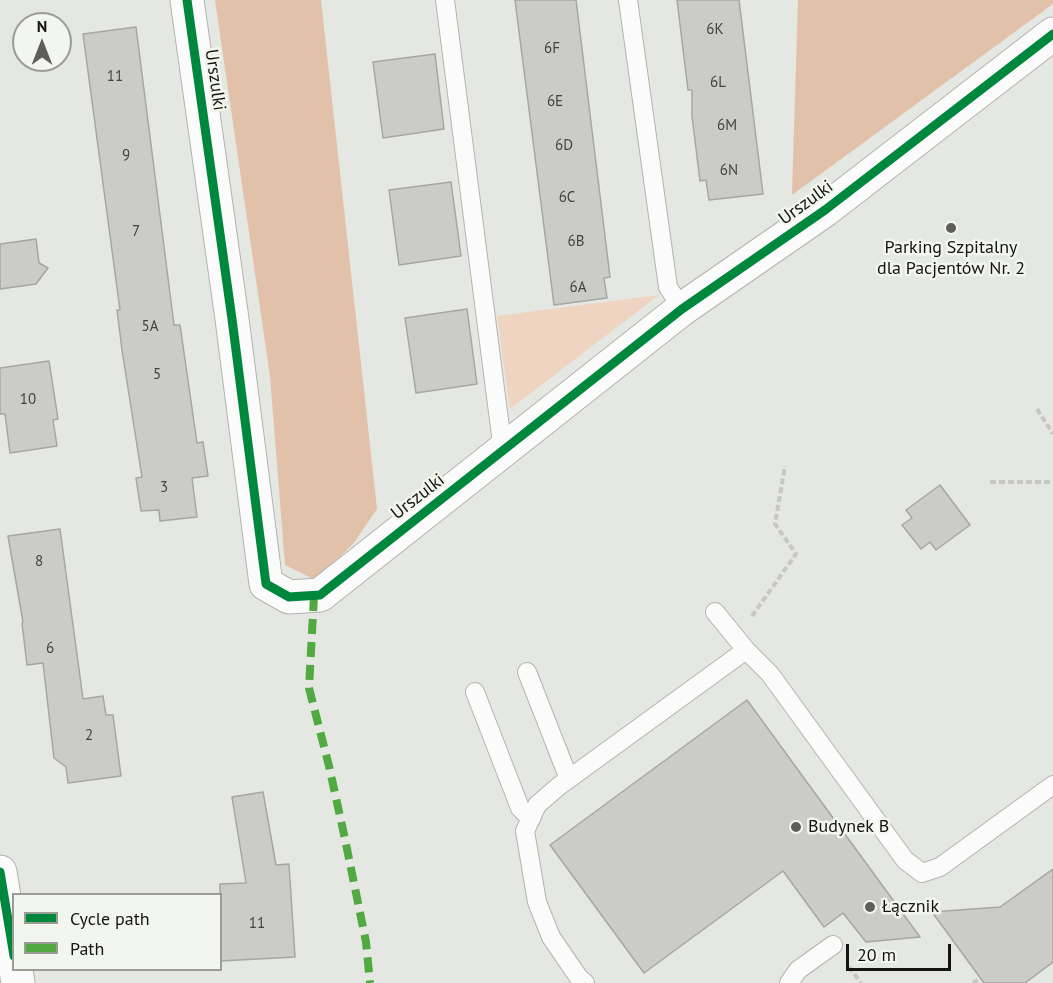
<!DOCTYPE html>
<html>
<head>
<meta charset="utf-8">
<style>
	body { margin:0 }
	#map { position:relative; width:1053px; height:983px; overflow:hidden; background:#e5e7e2; font-family:"PT Sans",sans-serif }
	canvas { display:block }
	.legend { position:absolute; left:12px; top:893px; width:210px; height:78px; box-sizing:border-box; background:#f3f6ed; border:2px solid #9a9c95; margin:0; padding:8px 10px; list-style:none; font-size:18px; color:#141512 }
	.legend li { display:flex; align-items:center; gap:12px; height:30px }
	.legend b { width:30px; border:2px solid #9a9c95 }
	.north { position:absolute; left:12px; top:12px; width:60px; height:60px; box-sizing:border-box; background:#f3f6ed; border:2px solid #9a9c95; border-radius:50%; rotate:0deg; font-size:16px; font-weight:700; line-height:24px; text-align:center; color:#141512 }
	.north::after { content:''; display:block; margin:auto; width:21px; height:27px; background:#5d5e5b; clip-path:polygon(50% 0,100% 100%,50% 72%,0 100%) }
	.scale { position:absolute; left:846px; top:944px; width:105px; height:27px; box-sizing:border-box; border:3px solid #141512; border-top:0; padding-left:8px; font-size:18px; line-height:21px; white-space:nowrap; color:#141512; -webkit-text-stroke:4px #f3f6ed; paint-order:stroke }
</style>
</head>
<body>
<div id="map">
<canvas width="1053" height="983"></canvas>
<ul class="legend">
<li><b style="height:8px;background:#00873e"></b>Cycle path</li>
<li><b style="height:8px;background:#51a942"></b>Path</li>
</ul>
<div class="north">N</div>
<div class="scale">20 m</div>
</div>
<script>
const g = document.querySelector('canvas').getContext('2d');
g.lineJoin = 'round';
function paint(path, color) { g.fillStyle = color; g.fill(path, 'evenodd'); }
const shape = rows => new Path2D(rows.map(r => 'M' + r).join(''));
function stroke(path, color, width, dash) { g.strokeStyle = color; g.lineWidth = width; g.lineCap = dash ? 'butt' : 'round'; g.setLineDash(dash || []); g.stroke(path); }
function label(font, color, halo, rows, align = 'center') {
  g.font = font + ' "PT Sans",sans-serif'; g.lineWidth = 5; g.setLineDash([]); g.textBaseline = 'middle'; g.strokeStyle = halo; g.fillStyle = color; for (const [text, x, y, turn = 0] of rows) {
    g.save(); g.translate(x, y); g.rotate((+turn || 0) * Math.PI / 180); g.textAlign = isNaN(turn) ? turn : align; if (halo) g.strokeText(text, 0, 0); g.fillText(text, 0, 0); g.restore();
  }
}
const green = shape([
	[659,295,510,409,497,316]
]);
const forest = shape([
	[215,0,321,0,377,509,353,544,315,580,285,565,270,376],
	[798,0,1053,0,1053,4,792,195]
]);
const building = shape([
	[515,0,576,0,610,277,604,278,607,298,554,305,515,0],
	[677,0,739,0,763,194,709,200,706,180,700,181,692,116,692,90,688,90,677,0],
	[136,27,174,325,180,325,197,443,203,442,208,476,192,478,197,517,160,521,159,510,141,511,136,478,142,477,122,350,117,310,120,310,83,34,136,27],
	[435,54,444,129,383,138,373,62,435,54],
	[451,182,461,256,399,265,389,190,451,182],
	[36,239,39,263,48,268,36,284,0,289,0,244,36,239],
	[467,309,477,384,416,393,405,318,467,309],
	[49,361,58,419,53,420,57,446,10,453,5,414,0,414,0,368,49,361],
	[940,485,970,525,936,550,930,542,921,549,902,525,912,518,906,510,940,485],
	[60,529,83,699,103,696,106,715,113,715,121,776,68,783,66,767,54,758,43,663,27,665,22,623,23,622,8,536,60,529],
	[747,700,920,937,866,942,843,913,824,927,783,871,644,973,550,845,747,700],
	[263,792,276,865,289,864,295,957,220,961,220,884,246,883,232,797,263,792],
	[1053,869,1053,962,1025,983,984,983,932,912,1000,907,1053,869]
]);
const path = shape([
	[1037,409,1053,434],
	[990,482,1053,482],
	[752,616,796,554,775,524,785,466],
	[849,967,861,983],
	[973,983,980,978]
]);
const service = shape([
	[445,0,503,451],
	[628,0,668,287,682,309],
	[715,612,746,650],
	[527,672,569,779],
	[475,692,520,808,531,819],
	[585,983,579,978,551,937,537,902,525,831,537,805,559,786,746,650,770,674,905,860,922,873,940,867,1053,785],
	[789,983,798,970,833,945]
]);
const minor = shape([
	[187,0,232,319,266,584,289,597,320,595,682,309,825,210,1053,34],
	[0,872,14,956],
	[16,970,18,983]
]);
const quiet = shape([
	[314,596,309,688,329,766,345,839,366,942,370,983]
]);
const cycleway = shape([
	[187,0,232,319,266,584,289,597,320,595,682,309,825,210,1053,34],
	[0,872,14,956]
]);
const markers = [
	[951,228,6,"#5d5e5b"],
	[796,827,6,"#5d5e5b"],
	[870,907,6,"#5d5e5b"]
];
const numberNames = [
	["6K",715,30],
	["6F",552,49],
	["11",115,77],
	["6L",718,83],
	["6E",555,102],
	["6M",727,126],
	["6D",564,146],
	["9",126,156],
	["6N",729,171],
	["6C",567,198],
	["7",136,232],
	["6B",576,242],
	["6A",578,288],
	["5A",150,327],
	["5",157,375],
	["10",28,400],
	["3",164,488],
	["8",39,562],
	["6",50,649],
	["2",89,736],
	["11",257,924]
];
const streetNames = [
	["Urszulki",215,80,82],
	["Urszulki",806,203,-36],
	["Urszulki",418,497,-38]
];
const poiNames = [
	["Parking Szpitalny",951,248,"center"],
	["dla Pacjentów Nr. 2",951,269,"center"],
	["Budynek B",808,827],
	["Łącznik",882,907]
];
paint(green, '#efd4c1');
paint(forest, '#e1c1a9');
paint(building, '#cbccc8');
stroke(building, '#a6a6a3', 1.5);
stroke(service, '#b3b4b0', 20);
stroke(minor, '#b3b4b0', 35);
stroke(path, '#c7c7c6', 4, [6, 3]);
stroke(service, '#fbfbfb', 18);
stroke(minor, '#fbfbfb', 33);
stroke(quiet, '#51a942', 8, [15, 8]);
stroke(cycleway, '#00873e', 9);
for (const [x, y, r, color] of markers) { const dot = new Path2D(); dot.arc(x, y, r, 0, 2 * Math.PI); g.fillStyle = color; g.fill(dot); stroke(dot, '#f3f6ed', 2); }
label('15px', '#424340', null, numberNames);
label('18px', '#141512', '#f3f6ed', streetNames);
label('18px', '#141512', '#f3f6ed', poiNames, 'left');
</script>
</body>
</html>
